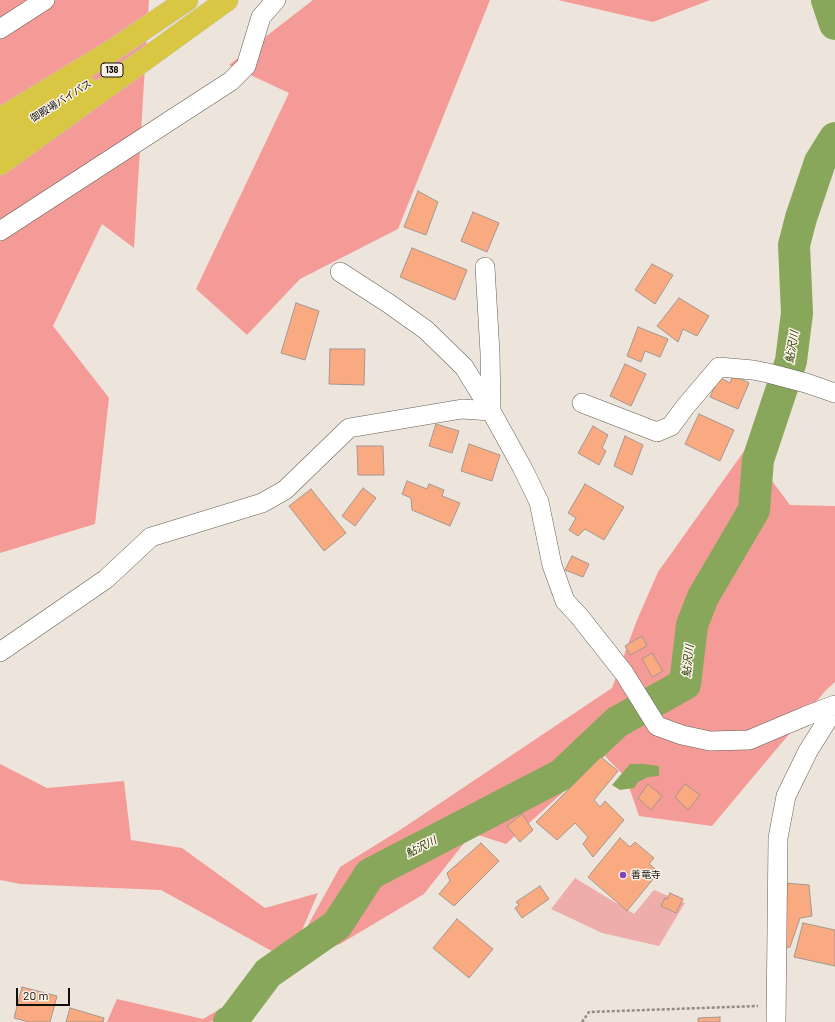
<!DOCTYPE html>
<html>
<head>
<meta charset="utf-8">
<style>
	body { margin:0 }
	#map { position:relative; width:835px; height:1022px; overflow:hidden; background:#ede5db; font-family:Barlow,sans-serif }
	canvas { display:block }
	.scale { position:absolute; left:16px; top:988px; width:54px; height:18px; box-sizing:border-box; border:2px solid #110f0b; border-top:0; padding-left:5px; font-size:12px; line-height:14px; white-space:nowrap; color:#110f0b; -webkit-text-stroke:3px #fbf3e8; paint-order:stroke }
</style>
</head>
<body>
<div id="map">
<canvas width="835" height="1022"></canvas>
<div class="scale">20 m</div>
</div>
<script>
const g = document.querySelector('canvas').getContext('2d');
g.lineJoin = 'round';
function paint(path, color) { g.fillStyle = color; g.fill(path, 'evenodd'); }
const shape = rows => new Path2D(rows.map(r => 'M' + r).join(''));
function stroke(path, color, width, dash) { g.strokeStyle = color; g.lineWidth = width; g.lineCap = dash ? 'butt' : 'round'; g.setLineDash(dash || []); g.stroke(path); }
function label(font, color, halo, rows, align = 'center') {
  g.font = font + ' Barlow,"Noto Sans JP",sans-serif'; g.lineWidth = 3; g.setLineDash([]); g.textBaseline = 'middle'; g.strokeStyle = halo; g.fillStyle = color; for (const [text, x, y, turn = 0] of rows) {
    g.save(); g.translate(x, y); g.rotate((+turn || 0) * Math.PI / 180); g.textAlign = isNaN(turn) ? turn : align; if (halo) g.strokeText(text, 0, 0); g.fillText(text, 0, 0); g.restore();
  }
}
const green = shape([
	[575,878,634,914,654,890,685,903,659,946,602,933,551,909]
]);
const forest = shape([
	[0,0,149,0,134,248,102,224,53,326,109,398,95,524,0,553],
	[313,0,490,0,398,229,300,279,247,335,196,289,289,93,229,65],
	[558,0,710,0,653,22],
	[747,447,790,505,835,506,835,682,826,690,712,826,639,816,626,778,604,755,506,844,472,833,424,894,340,944,288,960,161,890,20,884,0,880,0,764,47,788,124,781,131,840,182,848,265,908,318,893,292,954,340,867,400,830,612,688,637,620,658,572],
	[291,967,214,1021,208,1022,107,1022,117,999,203,1019]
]);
const water = shape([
	[630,764,644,764,659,766,659,776,648,777,638,782,634,788,620,790,612,785]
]);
const river = shape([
	[827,0,835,24],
	[229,1022,232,1021,268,973,337,925,370,874,561,775,617,722,685,684,692,625,703,597,754,510,758,460,791,361,797,313,794,245,801,218,820,162,835,138]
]);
const building = shape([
	[418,191,438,202,426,235,404,227,418,191],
	[473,212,499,223,487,252,461,241,473,212],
	[412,248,467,270,455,300,400,277,412,248],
	[652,264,673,275,655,304,635,290,652,264],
	[679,298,709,316,697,336,683,329,678,342,657,326,679,298],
	[296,303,319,311,305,360,281,353,296,303],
	[638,327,668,339,660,357,645,351,641,362,627,356,638,327],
	[330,349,365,349,364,385,329,384,330,349],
	[625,364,646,374,631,406,610,396,625,364],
	[733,375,749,383,738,409,710,397,719,377,730,383,733,375],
	[699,414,734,430,720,461,685,444,699,414],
	[436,424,459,431,452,453,429,446,436,424],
	[593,426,608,435,602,448,606,451,599,465,578,453,593,426],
	[625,436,643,445,632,475,614,466,625,436],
	[469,444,500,455,492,481,461,471,469,444],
	[357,446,383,446,384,475,358,475,357,446],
	[407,481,427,489,429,484,444,490,442,496,460,503,450,526,412,510,411,498,402,494,407,481],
	[585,484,624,507,604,540,585,529,578,536,569,530,576,518,568,513,585,484],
	[363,488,376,498,355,526,342,516,363,488],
	[311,489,346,533,324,551,289,506,311,489],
	[572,556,589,564,583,577,565,570,572,556],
	[642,636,647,646,630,655,625,646,642,636],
	[652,653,663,671,652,677,642,659,652,653],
	[601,757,618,771,594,800,600,807,605,801,624,820,593,857,583,844,588,837,575,823,557,840,536,822,601,757],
	[648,784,662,796,651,810,638,798,648,784],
	[685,784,700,795,688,810,675,797,685,784],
	[522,814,533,830,520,842,507,826,522,814],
	[620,838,630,847,635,842,654,858,649,864,659,872,627,911,588,877,620,838],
	[481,843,499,861,454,906,439,894,450,881,447,873,481,843],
	[785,883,809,885,812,916,800,918,790,947,784,949,785,883],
	[540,886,549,899,522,918,515,908,519,905,516,902,540,886],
	[670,893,683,899,676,913,661,906,665,898,667,899,670,893],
	[457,919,493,949,469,978,433,948,457,919],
	[803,923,835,930,835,966,794,957,803,923],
	[22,987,57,996,50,1022,29,1022,14,1018,22,987],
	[70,1008,104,1018,103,1022,66,1022,70,1008],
	[720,1017,720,1022,698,1022,698,1018,720,1017]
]);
const path = shape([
	[582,1022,589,1012,758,1006]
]);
const minor = shape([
	[0,29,45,0],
	[0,231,231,81,246,66,261,17,276,0],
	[485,267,490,353,491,409],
	[340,272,388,303,426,330,464,367,491,411],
	[582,403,657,432,671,426,685,407,719,367,753,370,768,373,806,383,835,393],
	[0,652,106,579,151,537,262,503,285,490,349,428,462,409,491,411,523,469,539,502,552,565,565,601,579,616,624,673,657,726,682,735,710,741,749,740,806,716,835,705],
	[776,1022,778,838,786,796,808,751,835,708]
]);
const highway = shape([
	[0,119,110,52,187,0],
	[0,139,85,86],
	[0,164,227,0]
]);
const markers = [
	[623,875,4,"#7d43b9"]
];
const shields = [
	[112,70,22]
];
const shieldNames = [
	["138",112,70]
];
const streetNames = [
	["御殿場バイパス",61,101,-32]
];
const poiNames = [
	["善竜寺",631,875]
];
const waterNames = [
	["鮎沢川",792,347,-81],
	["鮎沢川",688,661,-84],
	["鮎沢川",421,847,-27]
];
paint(green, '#eeadaa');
paint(forest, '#f59b97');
paint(water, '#88a75b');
stroke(river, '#88a75b', 32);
paint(building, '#f9aa80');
stroke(building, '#a39791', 1);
stroke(minor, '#655e55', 20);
stroke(highway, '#c6c5c4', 23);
stroke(path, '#918c84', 2.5, [3, 2]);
stroke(minor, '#fff', 19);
stroke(highway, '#d9c643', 22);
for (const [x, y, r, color] of markers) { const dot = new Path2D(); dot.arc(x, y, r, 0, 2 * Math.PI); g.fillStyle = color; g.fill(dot); stroke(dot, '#fbf3e8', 1.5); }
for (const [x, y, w] of shields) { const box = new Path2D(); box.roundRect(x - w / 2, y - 7, w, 14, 3); g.fillStyle = '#fbf3e8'; g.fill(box); stroke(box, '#110f0b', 1); }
label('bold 9px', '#110f0b', null, shieldNames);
label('10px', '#110f0b', '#fbf3e8', streetNames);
label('10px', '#110f0b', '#fbf3e8', poiNames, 'left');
label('italic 11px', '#2b3f05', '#fbf3e8', waterNames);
</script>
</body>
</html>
